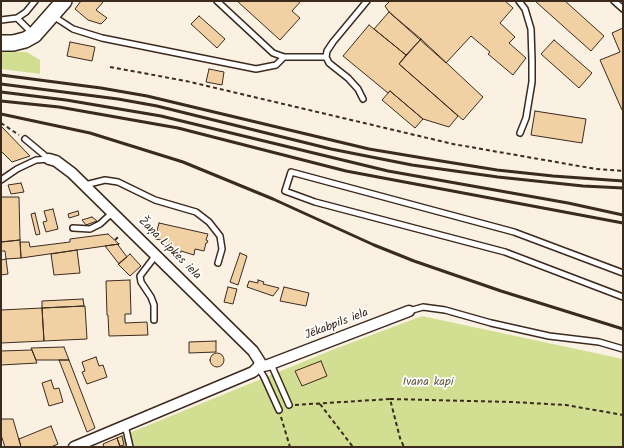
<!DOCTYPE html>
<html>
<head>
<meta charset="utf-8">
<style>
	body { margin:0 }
	#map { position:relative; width:624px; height:448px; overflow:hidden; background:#fbf1e3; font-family:Kalam,sans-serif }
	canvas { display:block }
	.frame { position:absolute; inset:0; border:2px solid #3b2a1e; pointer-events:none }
</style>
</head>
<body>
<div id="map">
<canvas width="624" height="448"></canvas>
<div class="frame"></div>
</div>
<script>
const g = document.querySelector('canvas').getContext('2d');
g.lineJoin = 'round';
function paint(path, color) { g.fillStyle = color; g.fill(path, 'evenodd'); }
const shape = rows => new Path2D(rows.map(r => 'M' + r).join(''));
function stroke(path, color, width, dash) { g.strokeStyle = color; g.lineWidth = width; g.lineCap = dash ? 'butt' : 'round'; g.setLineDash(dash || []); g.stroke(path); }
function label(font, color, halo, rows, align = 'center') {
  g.font = font + ' Kalam,sans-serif'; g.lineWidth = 3.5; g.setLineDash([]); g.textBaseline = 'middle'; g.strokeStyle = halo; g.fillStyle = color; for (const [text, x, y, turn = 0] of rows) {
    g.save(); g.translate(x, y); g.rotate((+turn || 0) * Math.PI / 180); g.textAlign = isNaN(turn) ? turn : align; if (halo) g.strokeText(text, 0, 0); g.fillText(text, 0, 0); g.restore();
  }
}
const green = shape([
	[1,52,27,52,40,60,40,74,1,69],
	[422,316,623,359,623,447,124,447,122,436,332,350]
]);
const building = shape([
	[81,1,104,1,96,10,107,18,101,24,88,20,75,9,81,1],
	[237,1,301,1,292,11,300,18,280,40,237,1],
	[390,1,505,1,513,8,500,23,515,37,509,43,526,58,513,75,488,54,490,52,471,36,446,63,389,12,385,6,390,1],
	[535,1,565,1,604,36,591,51,535,1],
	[389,12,421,39,406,55,374,29,389,12],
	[199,16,225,39,217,48,191,24,199,16],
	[369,25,406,55,399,64,458,116,449,127,423,119,390,91,388,93,343,56,369,25],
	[623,28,623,110,622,110,600,60,620,52,612,33,623,28],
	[421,39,483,97,463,120,399,64,421,39],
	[554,40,592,73,579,88,541,54,554,40],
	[70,42,95,47,92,61,67,56,70,42],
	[209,69,224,72,222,85,206,82,209,69],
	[390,91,423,119,415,128,382,100,390,91],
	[535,111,586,119,582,143,531,135,535,111],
	[1,126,30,156,12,162,1,151,1,126],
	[21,183,24,192,11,194,8,185,21,183],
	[1,197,19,197,20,240,1,242,1,197],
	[53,209,58,229,46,232,43,222,47,221,44,211,53,209],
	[78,211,79,215,69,218,68,214,78,211],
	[35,213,40,234,36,235,31,214,35,213],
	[92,217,97,221,86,225,82,220,92,217],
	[159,223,208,234,206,240,208,241,207,243,206,243,204,251,195,249,194,255,181,251,180,256,171,254,160,242,161,240,155,239,159,223],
	[108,234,119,244,21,258,20,242,29,242,30,247,70,242,70,239,108,234],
	[20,240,21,258,6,259,5,251,1,251,1,242,20,240],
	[119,244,118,245,127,257,119,264,105,246,119,244],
	[77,250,80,273,54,275,51,254,77,250],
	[240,253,247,256,238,285,230,282,240,253],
	[130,254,141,266,130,276,118,264,130,254],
	[6,259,8,274,1,275,1,260,6,259],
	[130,280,131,314,125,314,125,323,147,322,148,335,109,336,108,315,107,315,106,281,130,280],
	[258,280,264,282,263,284,279,288,273,296,247,287,249,281,258,283,258,280],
	[228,287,237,289,233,304,224,302,228,287],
	[284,287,309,293,306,306,280,301,284,287],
	[83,299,84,306,42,308,42,301,83,299],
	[84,306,85,306,87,339,44,341,42,308,84,306],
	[42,308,44,341,1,343,1,310,42,308],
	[216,341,216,352,189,353,189,342,216,341],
	[64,347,69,360,36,360,31,348,64,347],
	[32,350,37,363,1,365,1,351,32,350],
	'210 360a7 7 0 1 1 14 0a7 7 0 1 1-14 0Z',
	[96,357,99,366,103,365,107,377,87,384,82,372,85,371,82,362,96,357],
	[59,360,69,360,95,428,87,432,59,360],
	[321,361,327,376,302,386,295,371,321,361],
	[51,380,54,389,59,388,63,402,49,406,42,383,51,380],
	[1,419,13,419,21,447,5,447,1,435,1,419],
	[51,426,58,444,51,447,21,447,19,439,51,426],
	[122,436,124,445,120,446,117,438,122,436],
	[117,438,120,447,104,447,103,444,117,438]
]);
const path = shape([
	[110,67,186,81,453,144,596,169,623,171],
	[1,123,19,135],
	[115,240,120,235],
	[390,399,512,402,566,405,623,415],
	[320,404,353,447],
	[295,405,390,399,400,438,404,447],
	[281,417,290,447]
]);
const service = shape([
	[217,1,273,53,284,57,326,57],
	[519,1,525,9,531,29,532,60,532,82,526,118,520,133],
	[614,1,623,9],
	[53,16,73,29,102,38,256,69,276,65,284,57],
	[17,18,33,34],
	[1,20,17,18,26,12,35,1],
	[363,99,358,89,348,78,329,63,326,57,327,51,333,42,367,1],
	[25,139,49,159],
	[1,180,17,169,36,160,49,159],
	[85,185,105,180,118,182,155,200,196,212,209,222,220,236,222,249,218,263],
	[73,228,90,229,100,224,113,212],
	[623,273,514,232,291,172,285,191,315,202,505,252,623,297],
	[409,311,423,307,445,310,491,323,549,336,599,342,623,349],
	[154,320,154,305,151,297,141,282,140,276,156,255],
	[271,364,289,405],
	[258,367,264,377,279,410],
	[125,425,130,447]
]);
const minor = shape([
	[49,159,56,161,72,173,253,351,260,362,258,367],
	[74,447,253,372,258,367,268,365,409,311]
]);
const primary = shape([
	[1,43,13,43,25,40,34,35,64,1]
]);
const rail = shape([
	[1,75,101,88,147,96,369,149,435,160,497,170,553,176,623,181],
	[1,84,118,99,157,106,331,149,412,165,498,177,583,186,623,188],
	[1,92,66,100,161,116,388,171,568,203,623,215],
	[1,101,59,107,178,128,346,171,623,223],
	[1,114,90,133,183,162,273,199,374,245,414,261,501,291,623,329]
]);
const streetNames = [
	["Žaņa Lipkes iela",169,249,45],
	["Jēkabpils iela",337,325,-21]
];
const parkNames = [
	["Ivana kapi",428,383]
];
paint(green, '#d2df92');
paint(building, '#f1d1a3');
stroke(building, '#3b2a1e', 1);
stroke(service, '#3b2a1e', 8);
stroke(minor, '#3b2a1e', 13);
stroke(primary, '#3b2a1e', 18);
stroke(path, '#3b2a1e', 2, [4, 3]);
stroke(service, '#fff', 5);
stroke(minor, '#fff', 10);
stroke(primary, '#fff', 15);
stroke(rail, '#3b2a1e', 3);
label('12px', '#3b2a1e', '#fff', streetNames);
label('12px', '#61573b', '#fff', parkNames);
</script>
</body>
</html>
